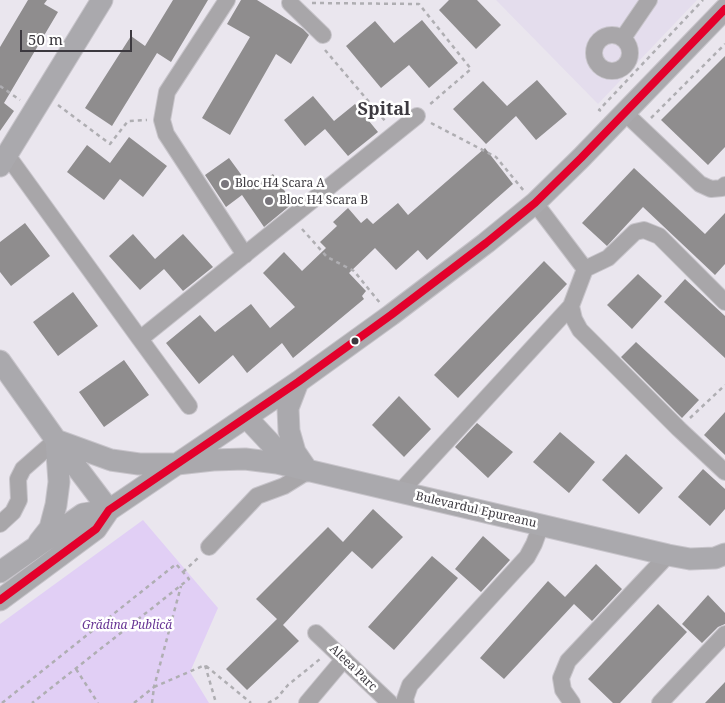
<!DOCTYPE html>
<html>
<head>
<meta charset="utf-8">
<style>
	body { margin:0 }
	#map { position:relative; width:725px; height:703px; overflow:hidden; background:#eae6ee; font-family:"Noto Serif",serif }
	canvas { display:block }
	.scale { position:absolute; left:20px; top:30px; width:112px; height:22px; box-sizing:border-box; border:2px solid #3c393f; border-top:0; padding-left:6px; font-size:15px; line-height:18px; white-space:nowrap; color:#3c393f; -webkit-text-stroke:4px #fff; paint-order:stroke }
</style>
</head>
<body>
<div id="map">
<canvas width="725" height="703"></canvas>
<div class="scale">50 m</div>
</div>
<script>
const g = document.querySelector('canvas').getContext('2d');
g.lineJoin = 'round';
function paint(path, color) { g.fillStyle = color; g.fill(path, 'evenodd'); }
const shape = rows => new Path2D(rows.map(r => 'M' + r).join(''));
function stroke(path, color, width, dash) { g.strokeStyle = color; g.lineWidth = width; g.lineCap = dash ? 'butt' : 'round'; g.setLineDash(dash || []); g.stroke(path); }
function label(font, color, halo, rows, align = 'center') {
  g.font = font + ' "Noto Serif",serif'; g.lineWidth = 5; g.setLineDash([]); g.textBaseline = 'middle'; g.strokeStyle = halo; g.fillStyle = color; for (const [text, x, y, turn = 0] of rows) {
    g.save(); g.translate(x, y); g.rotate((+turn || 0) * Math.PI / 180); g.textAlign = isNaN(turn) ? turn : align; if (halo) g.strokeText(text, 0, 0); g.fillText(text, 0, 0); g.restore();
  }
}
const built = shape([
	[496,0,697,0,598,104]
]);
const green = shape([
	[143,520,218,608,190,672,209,703,0,703,0,624]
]);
const building = shape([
	[28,0,47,0,44,4,58,12,4,103,14,111,0,131,0,47],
	[173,0,208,0,171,62,157,53,112,126,85,108,131,36,145,46],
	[241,0,257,0,303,29,309,35,291,64,276,54,230,135,202,118,250,37,227,24],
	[449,0,477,0,501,25,476,49,439,10],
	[422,20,458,63,429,88,409,65,381,88,346,46,375,21,394,43],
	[725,56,725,147,708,165,661,120],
	[537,80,567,114,536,140,516,116,486,144,453,109,483,81,507,106],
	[313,96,334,121,355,104,378,132,348,156,325,129,305,146,284,120],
	[129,137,167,166,143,197,120,179,104,200,67,172,87,145,110,163],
	[485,148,513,184,427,260,418,250,396,270,375,248,349,273,366,291,362,296,364,299,293,358,282,343,247,373,233,355,199,384,166,343,200,315,215,332,251,304,270,328,295,307,263,273,284,252,302,271,326,248,320,242,337,226,333,222,348,208,361,223,367,218,373,224,398,203,408,215],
	[229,158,251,188,273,174,293,203,264,227,242,195,226,207,205,175],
	[634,168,705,234,725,213,725,264,715,275,643,207,607,246,582,223],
	[25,223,50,256,11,286,0,272,0,242],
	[133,234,155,259,183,234,213,267,183,291,164,269,140,290,109,256],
	[544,261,567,284,458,398,434,375],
	[638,274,662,296,632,329,607,305],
	[685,279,725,316,725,358,664,302],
	[73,292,98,326,58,356,33,322],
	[636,342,699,400,682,418,621,357],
	[124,360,149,395,104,427,79,392],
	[399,396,431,429,404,457,372,425],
	[725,412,725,455,704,435],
	[477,423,513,452,488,478,455,447],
	[560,432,595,462,569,493,533,462],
	[626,454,663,488,639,514,602,480],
	[703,469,725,489,725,509,710,526,678,497],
	[373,509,403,537,372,569,352,551,283,625,299,641,247,690,226,669,277,619,256,599,328,527,343,542],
	[483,536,510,560,481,592,455,569],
	[432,556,458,578,394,650,368,627],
	[596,564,622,589,592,621,574,604,504,679,480,658,548,581,565,597],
	[708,595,725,613,725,624,718,627,702,643,682,624],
	[658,604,687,632,620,703,613,703,588,679],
	[725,682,725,703,705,703]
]);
const path = shape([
	[312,3,419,4,471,69,428,106],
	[325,50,386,122],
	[0,86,20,100],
	[58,105,110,144,128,121,147,120],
	[601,111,599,110,703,0],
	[651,118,725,44],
	[431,123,496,157,524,191],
	[302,229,327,257,354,271,380,303],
	[690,418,725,385],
	[183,572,199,557],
	[206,666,251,703],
	[76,669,98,703],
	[2,703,176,564,189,579,32,703],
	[134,703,154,687,181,586],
	[152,703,154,687,205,665,216,703],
	[268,703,277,698,288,685,320,659]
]);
const minor = shape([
	[227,0,167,92,162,120,166,134,245,255],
	[290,3,323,35],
	'594 53a18 18 0 1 1 36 0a18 18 0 1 1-36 0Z',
	[623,38,649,0],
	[625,113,700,184,711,189,722,188,725,185],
	[7,155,140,339,417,116],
	[535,203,585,269,571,306,574,319,580,330,679,429,725,472],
	[585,269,608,258,635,232,644,230,659,236,725,302],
	[140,339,189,406],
	[400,492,571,306],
	[0,524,13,512,19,500,18,479,23,469,56,440],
	[209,547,257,496,284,486,308,471],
	[316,633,390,703],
	[307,703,344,659],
	[406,703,405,699,410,685,527,557,534,544,541,525],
	[572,703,563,690,561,678,568,661,668,555],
	[660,703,725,634]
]);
const major = shape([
	[0,166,102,0],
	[0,361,56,440,109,510],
	[298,382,288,408,289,431,295,452,308,471],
	[246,417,275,448,299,465],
	[56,440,111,460,139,464,177,464,213,460,245,459,277,463,668,555,690,559,715,558,725,554],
	[39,542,50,528,56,505,59,482,56,440],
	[0,572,83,514,109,510],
	[0,600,96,529,109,510,298,382,391,315,486,243,535,203,581,158,725,9]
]);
const bus1 = shape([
	[0,600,96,529,109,510,298,382,391,315,486,243,535,203,581,158,725,9]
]);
const markers = [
	[225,184,5,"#79767c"],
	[269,201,5,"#79767c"],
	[355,341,4.5,"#3c393f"]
];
const poiNames = [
	["Bloc H4 Scara A",235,184],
	["Bloc H4 Scara B",279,201]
];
const streetNames = [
	["Bulevardul Epureanu",476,510,13],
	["Aleea Parc",353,668,44]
];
const parkNames = [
	["Grădina Publică",127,626]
];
const districtNames = [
	["Spital",384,110]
];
paint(built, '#e4dded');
paint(green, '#e1cff5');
paint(building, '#8f8d8e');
stroke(minor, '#c7c4ca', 18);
stroke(major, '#c7c4ca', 23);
stroke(path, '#afaeb2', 2.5, [4, 4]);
stroke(minor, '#a8a6a9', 16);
stroke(major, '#aaa9ad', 21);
stroke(bus1, '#e4002b', 8);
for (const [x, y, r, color] of markers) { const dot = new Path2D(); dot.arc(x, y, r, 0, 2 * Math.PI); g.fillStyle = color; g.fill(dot); stroke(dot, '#fff', 2); }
label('12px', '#3c393f', '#fff', poiNames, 'left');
label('12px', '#3c393f', '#fff', streetNames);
label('italic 12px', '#683695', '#fff', parkNames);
label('bold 18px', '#3c393f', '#fff', districtNames);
</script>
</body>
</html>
